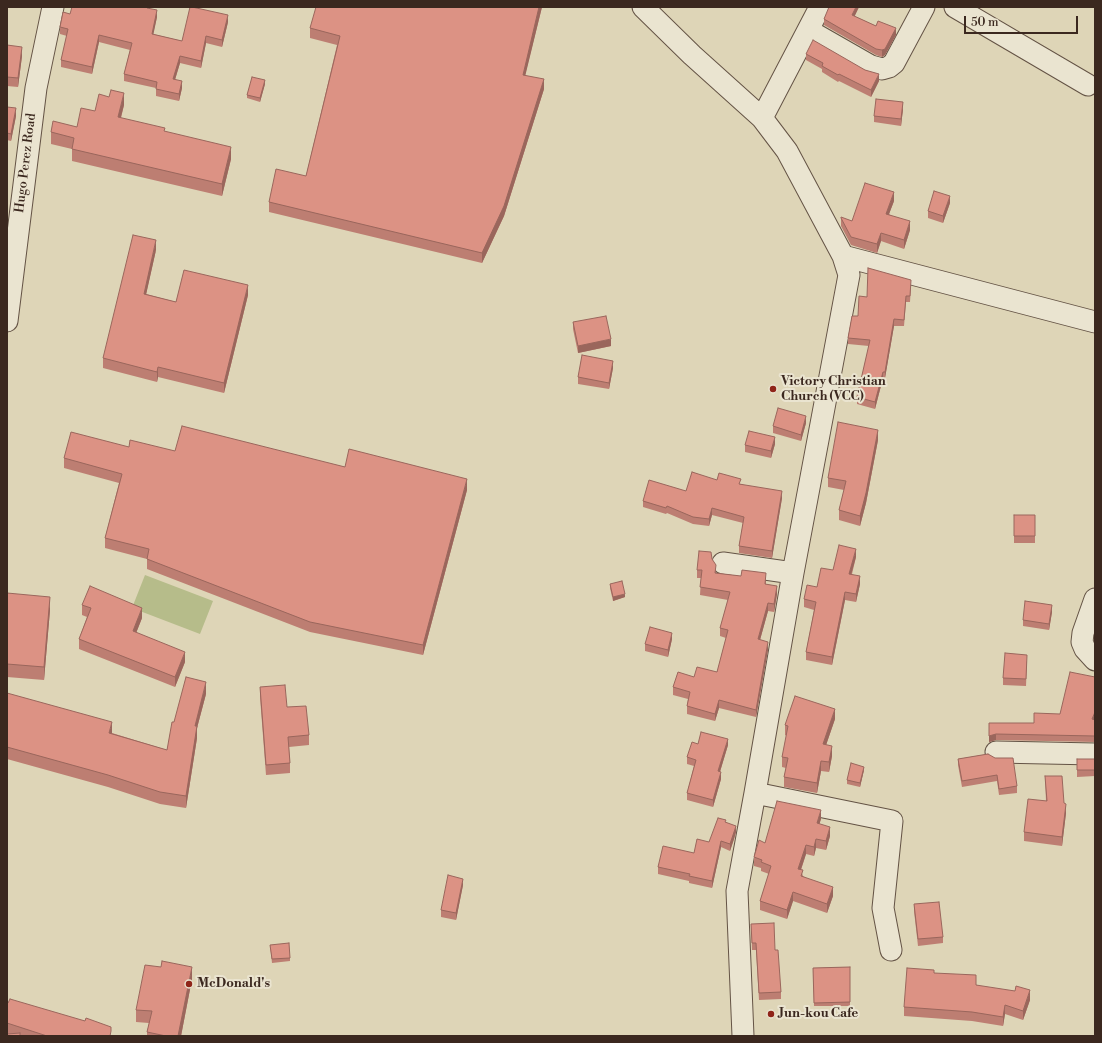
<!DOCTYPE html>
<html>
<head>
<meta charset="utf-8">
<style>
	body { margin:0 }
	#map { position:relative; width:1102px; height:1043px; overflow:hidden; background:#ded5b7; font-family:"Libre Bodoni",serif }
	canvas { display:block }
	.frame { position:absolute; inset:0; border:8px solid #3b281f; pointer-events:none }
	.scale { position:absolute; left:964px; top:16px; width:114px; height:18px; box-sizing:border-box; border:2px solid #3b281f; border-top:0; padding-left:5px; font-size:12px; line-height:14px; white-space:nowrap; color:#3b281f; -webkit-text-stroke:3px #eae4d0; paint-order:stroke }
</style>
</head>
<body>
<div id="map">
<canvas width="1102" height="1043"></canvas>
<div class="frame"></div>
<div class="scale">50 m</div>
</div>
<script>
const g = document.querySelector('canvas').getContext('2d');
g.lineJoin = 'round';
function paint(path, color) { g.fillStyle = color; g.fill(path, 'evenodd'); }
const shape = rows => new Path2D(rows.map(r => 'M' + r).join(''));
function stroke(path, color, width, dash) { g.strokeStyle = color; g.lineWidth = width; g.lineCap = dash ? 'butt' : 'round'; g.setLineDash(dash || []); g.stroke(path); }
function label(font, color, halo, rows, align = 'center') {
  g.font = font + ' "Libre Bodoni",serif'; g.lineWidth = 4; g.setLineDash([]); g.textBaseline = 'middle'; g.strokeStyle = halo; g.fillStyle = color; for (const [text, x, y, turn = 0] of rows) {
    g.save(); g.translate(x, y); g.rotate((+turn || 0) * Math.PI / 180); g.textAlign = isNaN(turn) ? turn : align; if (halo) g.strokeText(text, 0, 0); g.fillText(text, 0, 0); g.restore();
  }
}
const green = shape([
	[145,575,213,601,200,634,132,608]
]);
const minor = shape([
	[643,7,692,55,762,118,787,151,843,256,849,275,793,573,755,793,737,891,743,1036],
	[955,7,1088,85],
	[808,30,871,66,882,69,889,67,894,63,924,7],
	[762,118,820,7],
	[843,256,1095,322],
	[7,321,36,88,53,7],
	[723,563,793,573],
	[1095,599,1083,633,1082,642,1085,649,1095,660],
	[996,752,1095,754],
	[755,793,892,821,883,908,891,950]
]);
const wall = shape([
	[542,7,525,75,544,89,504,216,482,263,269,212,269,202,306,176,337,45,310,38,310,28],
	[859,7,854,16,896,35,885,55,882,57,876,55,824,25,824,19],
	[148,8,157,17,153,34,182,41,228,22,222,47,206,43,201,68,180,63,175,80,182,88,179,101,156,96,156,88,124,81,124,74,130,50,99,42,92,74,61,67,61,60,67,36,60,34,60,27,70,14],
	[7,45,22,56,18,87,7,86],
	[806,54,865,70,879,81,871,97,839,81,838,82,822,72,822,69,806,60],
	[265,84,260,102,247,98,247,95],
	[124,105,121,118,165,132,231,159,222,196,72,161,72,149,51,144,51,132,77,127],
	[7,107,16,116,11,141,7,140],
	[903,109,901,126,874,122,874,116],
	[894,201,889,214,910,230,904,249,881,241,877,253,851,245,841,226,841,218,852,221],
	[950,203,943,223,928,218,928,211],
	[156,250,146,294,176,302,248,295,224,393,158,377,157,382,103,368,103,358],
	[911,286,910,302,906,302,904,326,894,326,885,378,883,378,875,409,857,404,857,397,869,346,848,344,848,338,867,297],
	[573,322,611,346,578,353,573,329],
	[613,368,609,389,578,384,578,377],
	[806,423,801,441,773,433,773,426],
	[878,440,866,503,860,526,839,520,839,510,844,490,828,487,828,478],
	[775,444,771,458,745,452,745,445],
	[129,447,345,467,467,490,423,655,310,632,147,569,147,559,105,548,105,538,119,483,64,468,64,458],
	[717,480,741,484,782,498,772,558,739,553,739,546,743,523,712,515,709,526,693,524,667,513,666,514,643,507,643,501,686,491],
	[1014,515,1035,515,1035,543,1014,543],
	[856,557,852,574,860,584,856,602,845,600,832,665,806,660,806,652,814,610,804,607,804,599,817,587,833,570],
	[712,559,716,573,766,581,766,584,777,594,774,612,768,611,760,640,768,650,756,717,719,708,715,721,687,714,687,706,688,699,673,695,673,687,694,677,717,672,726,638,720,636,720,628,728,600,700,595,701,578,697,578,697,570],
	[610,584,625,597,613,601,610,588],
	[7,593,50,610,44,680,7,677],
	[82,605,142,618,136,633,185,662,175,687,79,649,79,639,87,617,82,615],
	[1052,612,1049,630,1023,626,1023,620],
	[672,639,668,657,645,651,645,644],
	[1027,661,1026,686,1003,685,1003,678],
	[260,687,287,707,309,735,309,745,289,747,290,763,290,773,266,775,260,697],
	[7,693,112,733,167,750,174,722,206,694,197,728,197,738,186,808,160,804,108,787,7,759],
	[835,719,826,745,832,756,829,772,821,771,817,793,784,787,784,777,786,768,782,767,782,757,787,736,785,735,785,725],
	[1095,720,1095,742,996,740,989,742,989,723,1034,723],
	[698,744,728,745,720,772,721,779,713,807,687,800,687,793,694,766,687,764,687,757],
	[988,754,1017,786,1017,793,999,795,997,781,962,787,958,765,958,759],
	[1077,759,1095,759,1095,776,1077,777],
	[864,770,860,787,847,784,847,780],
	[1045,776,1064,803,1066,813,1062,846,1024,841,1024,832,1046,801],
	[821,819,819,824,830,836,826,850,816,848,814,856,806,854,801,870,803,876,833,896,827,913,793,901,787,919,760,910,760,901,769,874,761,871,761,868,754,866,754,857,765,843],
	[726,822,736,832,734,839,730,851,721,847,712,888,689,883,689,881,658,874,658,867,694,853,709,842],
	[463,885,456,920,441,917,441,910],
	[914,904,943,937,943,943,918,946,914,911],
	[751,924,775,950,781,992,781,999,759,1000,756,950,752,950],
	[270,945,290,958,290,961,272,963],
	[850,967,850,1006,814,1006,813,968],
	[934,973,1030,1000,1023,1020,1005,1014,1003,1026,972,1021,904,1016,904,1007],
	[192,979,181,1036,147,1036,147,1032,149,1023,136,1022,136,1010],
	[7,1003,111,1036,7,1036]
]);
const shadedWall = shape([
	[539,7,542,7,523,85,523,75],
	[856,7,859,7,852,22,852,15],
	[157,10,157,17,152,41,152,34],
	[228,15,228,22,222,47,222,40],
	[896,28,896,35,885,55,882,57,882,50],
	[99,35,99,42,92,74,92,67],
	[206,36,206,43,201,68,201,61],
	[22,47,22,56,18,87,18,78],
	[180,56,180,63,173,86,173,79],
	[879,74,879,81,871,97,871,90],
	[544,79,544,89,504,216,482,263,482,253],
	[265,80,265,84,260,102,260,98],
	[182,81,182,88,179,101,179,94],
	[124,93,124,105,118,128,118,117],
	[903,102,903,109,901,126,901,119],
	[16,108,16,116,11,141,11,134],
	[231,147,231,159,222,196,222,184],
	[894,192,894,201,886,222,886,214],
	[950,196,950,203,943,223,943,216],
	[910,221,910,230,904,249,904,240],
	[881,233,881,241,877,253,877,244],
	[156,240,156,250,144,304,144,294],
	[248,285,248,295,224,393,224,383],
	[894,319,894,326,885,378,885,372],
	[611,339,611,346,578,353,578,346],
	[613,361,613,368,609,389,609,383],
	[158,367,158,377,157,382,157,372],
	[883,372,883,378,875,409,875,402],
	[806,416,806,423,801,441,801,435],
	[878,430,878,440,866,503,860,526,860,516],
	[775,437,775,444,771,458,771,451],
	[467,479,467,490,423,655,423,645],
	[782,491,782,498,772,558,772,551],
	[712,508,712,515,709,526,709,519],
	[856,549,856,557,849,582,849,574],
	[860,576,860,584,856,602,856,594],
	[777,586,777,594,774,612,774,604],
	[845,592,845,600,832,665,832,657],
	[625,594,625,597,613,601,613,597],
	[50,597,50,610,44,680,44,667],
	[768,603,768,611,758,647,758,639],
	[1052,605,1052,612,1049,630,1049,624],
	[142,608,142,618,133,641,133,631],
	[672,633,672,639,668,657,668,650],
	[768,642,768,650,756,717,756,710],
	[185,652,185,662,175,687,175,677],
	[206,682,206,694,197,728,197,738,186,808,186,796,195,726],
	[719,700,719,708,715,721,715,714],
	[835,709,835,719,823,754,823,744],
	[1095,712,1095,719,1092,726,1092,719],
	[112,722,112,734,109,733],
	[996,734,996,740,989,742,989,736],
	[728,739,728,745,718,778,718,771],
	[832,746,832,756,829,772,829,762],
	[821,761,821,771,817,793,817,783],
	[864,767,864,770,860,787,860,783],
	[721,772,721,779,713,807,713,800],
	[1066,804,1066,813,1062,846,1062,837],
	[821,810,821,819,817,832,817,823],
	[736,826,736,832,734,839,730,851,730,844],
	[830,827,830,836,826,850,826,841],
	[816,839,816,848,814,856,814,847],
	[721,841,721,847,712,888,712,881],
	[806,845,806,854,798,878,798,869],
	[463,879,463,885,456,920,456,913],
	[833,887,833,896,827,913,827,904],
	[793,892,793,901,787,919,787,910],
	[192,967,192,979,181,1036,178,1036],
	[1030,990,1030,1000,1023,1020,1023,1011],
	[1005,1005,1005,1014,1003,1026,1003,1017]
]);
const building = shape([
	[72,7,147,7,147,8,157,10,152,34,182,41,190,7,192,7,228,15,222,40,206,36,201,61,180,56,173,79,182,81,179,94,156,89,157,82,124,74,132,43,99,35,92,67,61,60,68,29,60,27,63,12,70,14,72,7],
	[316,7,539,7,523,75,544,79,504,206,482,253,269,202,276,169,306,176,340,36,310,28,316,7],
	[829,7,856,7,852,15,876,26,878,21,896,28,885,49,882,50,876,49,824,19,829,7],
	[813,40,865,70,879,74,871,90,839,74,838,75,822,66,823,63,806,54,813,40],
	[7,45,22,47,18,78,7,77,7,45],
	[252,77,265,80,260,98,247,95,252,77],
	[111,90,124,93,118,117,165,128,164,131,231,147,222,184,72,149,74,138,51,132,53,121,77,127,81,108,95,111,99,94,109,97,111,90],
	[876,99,903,102,901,119,874,116,876,99],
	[7,107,16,108,11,134,7,133,7,107],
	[865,183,894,192,886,214,910,221,904,240,881,233,877,244,851,237,841,218,841,217,852,221,865,183],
	[934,191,950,196,943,216,928,211,934,191],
	[133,235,156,240,144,294,176,302,184,270,248,285,224,383,158,367,157,372,103,358,133,235],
	[868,268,911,280,910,296,906,296,904,320,894,319,885,372,883,372,875,402,857,397,870,340,848,338,852,316,858,316,859,296,867,297,868,268],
	[606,316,611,339,578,346,573,322,606,316],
	[582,355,613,361,609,383,578,377,582,355],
	[778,408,806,416,801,435,773,426,778,408],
	[838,422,878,430,866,493,860,516,839,510,846,481,828,478,838,422],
	[182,426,345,467,349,449,467,479,423,645,310,622,147,559,149,549,105,538,122,474,64,458,71,432,129,447,130,440,175,451,182,426],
	[749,431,775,437,771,451,745,445,749,431],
	[692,472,717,480,719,473,741,479,739,484,782,491,772,551,739,546,744,517,712,508,709,519,693,517,667,506,666,508,643,501,649,480,686,491,692,472],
	[1014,515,1035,515,1035,536,1014,536,1014,515],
	[839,545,856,549,849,574,860,576,856,594,845,592,832,657,806,652,816,602,804,599,807,585,817,587,821,568,833,570,839,545],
	[699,551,711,552,712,559,716,565,715,573,741,576,742,570,766,573,765,584,777,586,774,604,768,603,758,639,768,642,756,710,719,700,715,714,687,706,690,692,673,687,678,672,694,677,697,667,717,672,728,630,720,628,730,592,700,587,702,570,697,570,699,551],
	[622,581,625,594,613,597,610,584,622,581],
	[90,586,142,608,133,631,185,652,175,677,79,639,91,608,82,605,90,586],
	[7,593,50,597,44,667,7,664,7,593],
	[1025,601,1052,605,1049,624,1023,620,1025,601],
	[650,627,672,633,668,650,645,644,650,627],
	[1005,653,1027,655,1026,679,1003,678,1005,653],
	[1070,672,1095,677,1095,676,1095,712,1092,719,1095,720,1095,736,996,734,989,736,989,723,1034,723,1034,713,1060,714,1070,672],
	[186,677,206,682,195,726,197,726,186,796,160,792,108,775,7,747,7,693,112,722,109,733,167,750,172,722,174,722,186,677],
	[285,685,287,707,306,706,309,735,288,737,290,763,266,765,260,687,285,685],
	[795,696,835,709,823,744,832,746,829,762,821,761,817,783,784,777,788,758,782,757,788,726,785,725,795,696],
	[701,732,728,739,718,771,721,772,713,800,687,793,696,760,687,757,692,742,698,744,701,732],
	[988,754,995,758,1013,758,1017,786,999,789,997,775,962,781,958,759,988,754],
	[1077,759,1095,759,1095,770,1077,770,1077,759],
	[851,763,864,767,860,783,847,780,851,763],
	[1045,776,1062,776,1064,803,1066,804,1062,837,1024,832,1028,799,1047,801,1045,776],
	[777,801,821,810,817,823,830,827,826,841,816,839,814,847,806,845,798,869,803,870,801,876,833,887,827,904,793,892,787,910,760,901,771,866,761,862,762,860,754,857,759,840,765,843,777,801],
	[718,818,726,820,725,822,736,826,730,844,721,841,712,881,689,876,690,874,658,867,663,846,694,853,697,839,709,842,718,818],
	[448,875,463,879,456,913,441,910,448,875],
	[939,902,943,937,918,939,914,904,939,902],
	[774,923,775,950,778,950,781,992,759,993,756,943,752,943,751,924,774,923],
	[289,943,290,958,272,959,270,945,289,943],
	[162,961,192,967,178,1036,166,1036,147,1032,152,1011,136,1010,145,965,161,967,162,961],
	[850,967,850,1002,814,1003,813,968,850,967],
	[907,968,934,970,934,973,976,975,976,985,1015,991,1016,986,1030,990,1023,1011,1005,1005,1003,1017,972,1012,904,1007,907,968],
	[10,999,85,1021,86,1018,111,1027,111,1031,110,1036,47,1036,7,1023,7,1003,8,1003,10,999],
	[20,1033,20,1036,7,1036,7,1034,20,1033]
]);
const markers = [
	[773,389,4,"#8f2418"],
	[189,984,4,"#8f2418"],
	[771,1014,4,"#8f2418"]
];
const streetNames = [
	["Hugo Perez Road",26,163,-83]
];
const poiNames = [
	["Victory Christian",781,382],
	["Church (VCC)",781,397],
	["McDonald's",197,984],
	["Jun-kou Cafe",779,1014]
];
paint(green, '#b6bc8a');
stroke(minor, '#645345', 23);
stroke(minor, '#eae4d0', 21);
paint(wall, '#bd7e72');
paint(shadedWall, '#9a665c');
paint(building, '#dc9284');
stroke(building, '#9a665c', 1);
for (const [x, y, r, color] of markers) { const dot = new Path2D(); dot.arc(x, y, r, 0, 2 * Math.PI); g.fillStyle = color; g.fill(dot); stroke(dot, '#eae4d0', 1.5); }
label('13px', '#3b281f', '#eae4d0', streetNames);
label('bold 13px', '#3b281f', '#eae4d0', poiNames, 'left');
</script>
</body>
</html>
